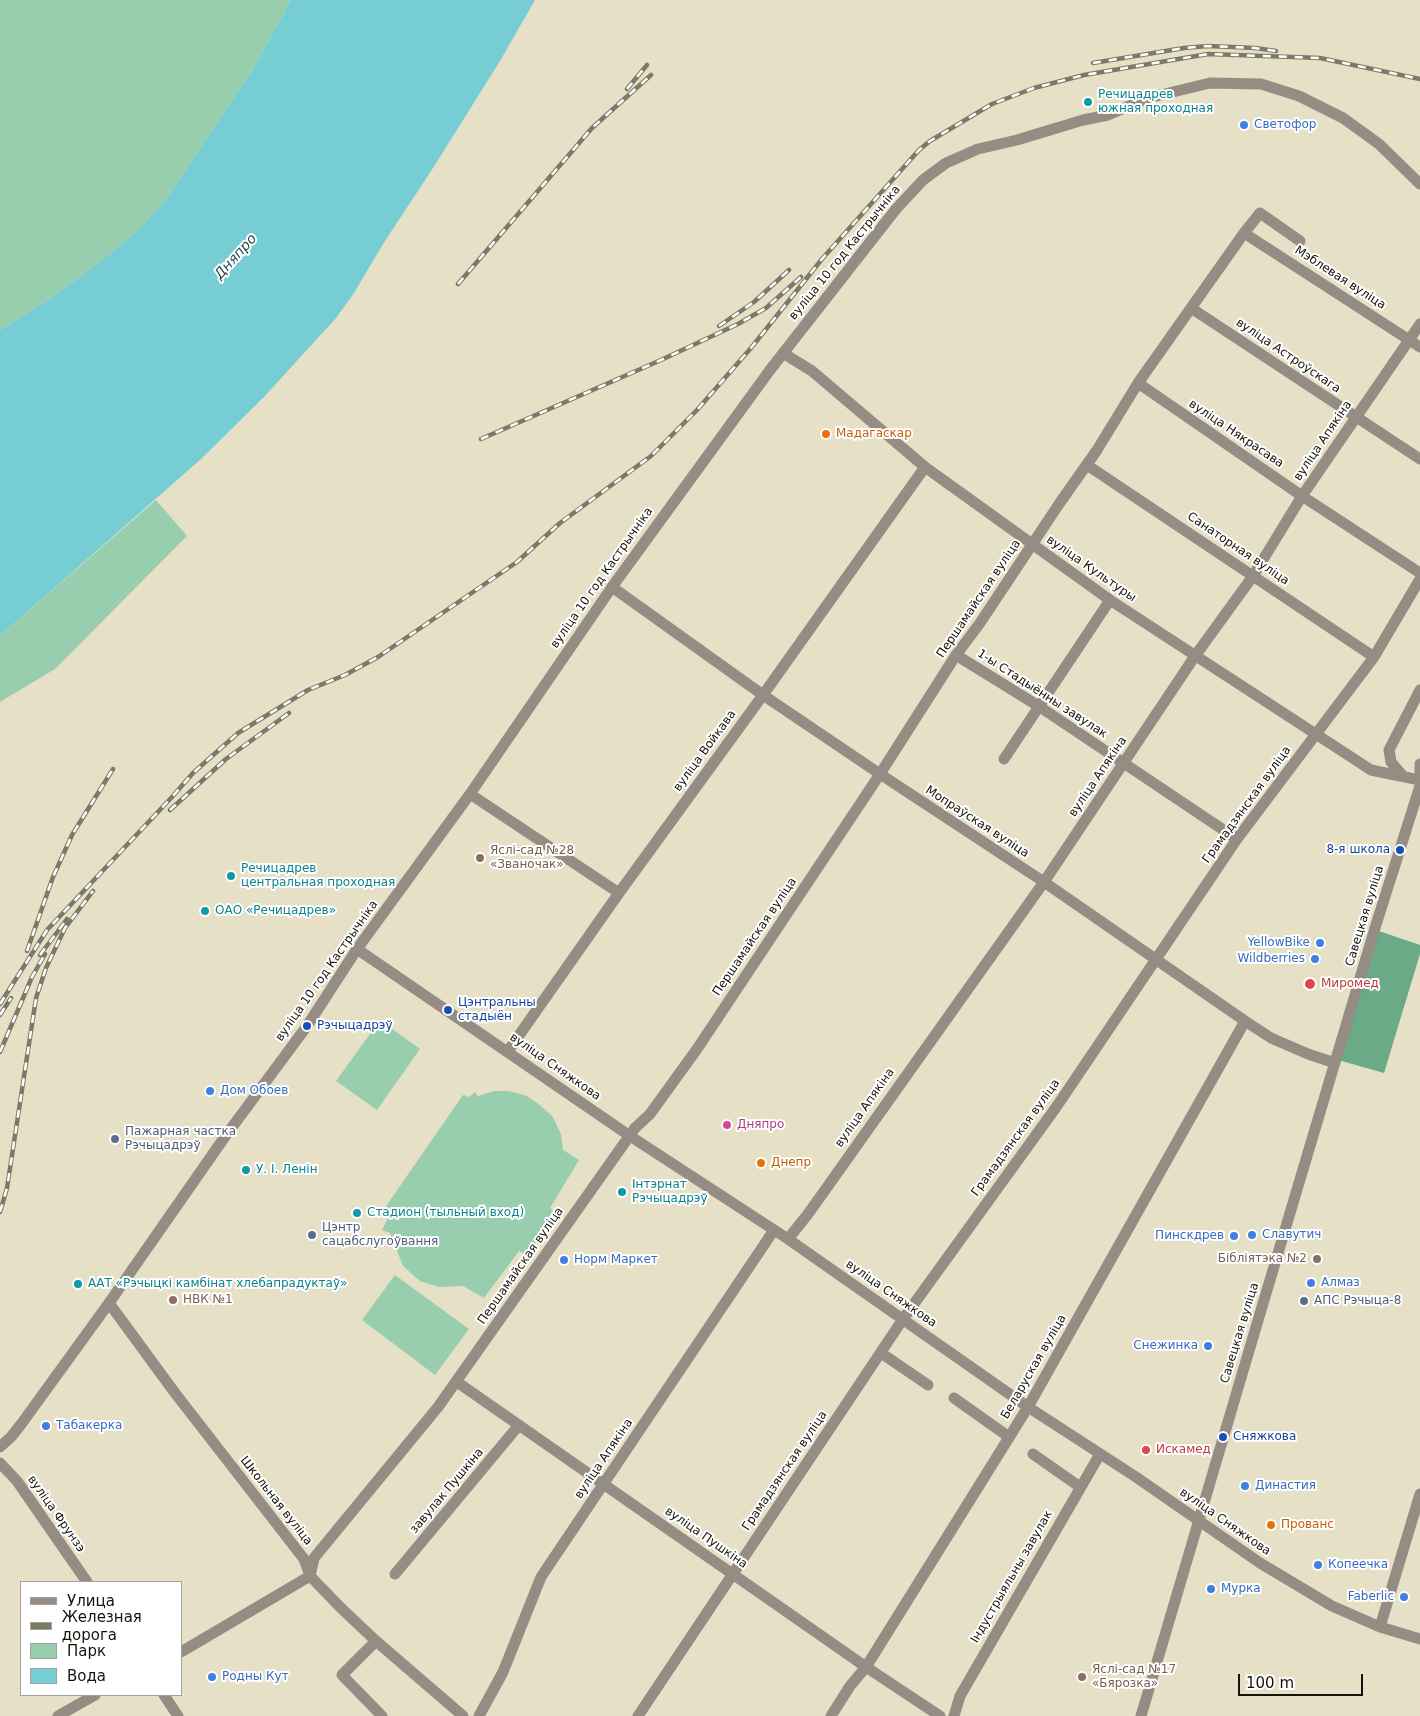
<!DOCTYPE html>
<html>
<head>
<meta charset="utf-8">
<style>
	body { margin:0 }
	#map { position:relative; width:1420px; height:1716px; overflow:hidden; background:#e6e0c6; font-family:"DejaVu Sans",sans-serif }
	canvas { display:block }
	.legend { position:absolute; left:20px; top:1581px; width:162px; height:115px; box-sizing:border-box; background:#fff; border:1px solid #a2a19d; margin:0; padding:6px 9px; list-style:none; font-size:15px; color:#16140a }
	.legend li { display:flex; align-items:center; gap:10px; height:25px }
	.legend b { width:25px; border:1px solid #a2a19d }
	.scale { position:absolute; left:1238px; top:1674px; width:125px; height:22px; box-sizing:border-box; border:2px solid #16140a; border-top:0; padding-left:6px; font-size:15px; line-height:18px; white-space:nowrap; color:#16140a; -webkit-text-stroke:4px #fff; paint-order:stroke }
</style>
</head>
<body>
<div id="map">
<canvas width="1420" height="1716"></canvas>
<ul class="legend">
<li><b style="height:6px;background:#958d84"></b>Улица</li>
<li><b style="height:6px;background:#7d7967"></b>Железная дорога</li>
<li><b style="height:14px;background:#98cead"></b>Парк</li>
<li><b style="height:14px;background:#76ced4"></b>Вода</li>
</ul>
<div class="scale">100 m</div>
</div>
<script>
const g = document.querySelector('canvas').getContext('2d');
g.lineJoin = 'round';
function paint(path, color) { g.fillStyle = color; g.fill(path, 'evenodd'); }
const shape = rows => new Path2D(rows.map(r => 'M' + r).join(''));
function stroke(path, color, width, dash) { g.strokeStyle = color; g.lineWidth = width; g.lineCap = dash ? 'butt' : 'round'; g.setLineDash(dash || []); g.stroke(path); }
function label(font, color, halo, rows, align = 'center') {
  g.font = font + ' "DejaVu Sans",sans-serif'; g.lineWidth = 4; g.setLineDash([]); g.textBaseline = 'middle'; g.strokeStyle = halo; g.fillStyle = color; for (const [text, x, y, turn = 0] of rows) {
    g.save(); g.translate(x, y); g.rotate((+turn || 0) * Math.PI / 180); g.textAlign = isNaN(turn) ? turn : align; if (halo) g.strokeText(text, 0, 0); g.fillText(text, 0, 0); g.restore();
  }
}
const green = shape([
	[0,0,291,0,251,72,166,200,134,234,93,267,51,298,0,330],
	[156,500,187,536,55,669,0,702,0,636],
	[380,1020,420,1049,377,1110,336,1081],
	[494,1091,509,1091,527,1096,541,1106,553,1117,561,1134,563,1150,579,1160,550,1208,556,1213,527,1255,519,1251,484,1298,463,1286,439,1287,420,1281,403,1266,390,1233,382,1230,390,1214,384,1209,463,1095,469,1097,475,1092,478,1096],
	[395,1275,469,1329,435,1375,362,1320]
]);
const forest = shape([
	[1376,930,1420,945,1420,954,1384,1073,1338,1060]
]);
const water = shape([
	[291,0,535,0,500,61,433,168,383,244,354,293,336,318,264,397,201,459,0,636,0,330,51,298,93,267,134,234,166,200,251,72]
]);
const minor = shape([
	[1244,233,1420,347],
	[1191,308,1420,459],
	[783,353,812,371,925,467,1110,600,1371,770,1420,780],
	[1138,383,1302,496,1420,573],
	[1087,465,1374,657],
	[612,587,763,695,880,774,1044,882,1245,1021,1271,1038,1308,1054,1335,1063],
	[956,655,1040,707,1237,839],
	[1004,759,1110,600],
	[1420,764,1420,773],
	[1403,776,1391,762,1389,750,1420,690],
	[470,794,619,893],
	[357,949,630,1136,788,1239,1028,1407,1136,1477,1260,1563,1332,1606,1380,1627,1420,1639],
	[508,1051,619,893,763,695,925,467],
	[788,1239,808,1214,1044,882,1195,656,1253,576,1302,496,1420,324],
	[109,1303,175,1393,304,1559,310,1576,341,1608,376,1641,463,1716],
	[881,1353,928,1385],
	[457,1382,866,1667,940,1716],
	[954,1398,1009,1437],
	[0,1447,11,1437,22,1423,109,1303,224,1138,307,1026,357,949,470,794,612,587,770,370,896,209,923,180,946,163,978,149,1017,140,1083,120,1108,115,1148,98,1210,83,1261,84,1299,96,1343,118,1379,144,1420,184],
	[1033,1454,1080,1487],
	[0,1463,17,1481,87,1582],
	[395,1574,519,1425],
	[1380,1627,1420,1494],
	[376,1641,342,1675,382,1716],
	[181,1652,310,1576,314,1558,438,1407,635,1128,650,1114,697,1049,880,774,956,655,980,623,1059,504,1097,450,1138,383,1244,233,1260,213,1300,241],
	[164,1695,178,1716],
	[58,1716,95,1695],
	[479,1716,503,1672,541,1577,774,1230],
	[638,1716,903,1319,1057,1106,1237,839,1374,657,1420,579],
	[831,1716,850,1686,866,1667,1028,1407,1245,1021],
	[954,1716,960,1696,1100,1454],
	[1141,1716,1259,1317,1375,928,1420,786]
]);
const rail = shape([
	[1093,63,1184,48,1208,46,1255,48,1276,51],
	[627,89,647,65],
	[458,284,592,128,651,75],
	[719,326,754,302,789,270],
	[481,439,661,360,738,324,766,308,801,277],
	[170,810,226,759,289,713],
	[27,951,53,877,72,835,113,769],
	[40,955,67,919],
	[0,1004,47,930,172,797,193,773,238,733,308,690,345,675,378,657,517,562,560,523,651,456,697,410,751,348,822,259,919,150,930,141,992,104,1034,88,1084,75,1208,54,1320,58,1420,79],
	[0,1015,11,998],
	[0,1052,32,977,45,954],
	[0,1212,7,1188,36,998,46,968,65,928,93,891]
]);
const markers = [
	[1088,102,5,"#0f9aa8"],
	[1244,125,5,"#3f7fe0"],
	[826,434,5,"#e8710a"],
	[1400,850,5,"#1a4fb4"],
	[480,858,5,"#8d6e63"],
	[231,876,5,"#0f9aa8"],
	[205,911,5,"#0f9aa8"],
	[1320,943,5,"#3f7fe0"],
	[1315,959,5,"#3f7fe0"],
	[1310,984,6,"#e0444e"],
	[448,1010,5,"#1a4fb4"],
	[307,1026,5,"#1a4fb4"],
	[210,1091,5,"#3f7fe0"],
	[727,1125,5,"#d1479c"],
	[115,1139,5,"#5c6f8a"],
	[761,1163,5,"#e8710a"],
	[246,1170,5,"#0f9aa8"],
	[622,1192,5,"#0f9aa8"],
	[357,1213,5,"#0f9aa8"],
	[312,1235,5,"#5c6f8a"],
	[1252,1235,5,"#3f7fe0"],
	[1234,1236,5,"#3f7fe0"],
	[1317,1259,5,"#8d6e63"],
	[564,1260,5,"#3f7fe0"],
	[1311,1283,5,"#3f7fe0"],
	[78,1284,5,"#0f9aa8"],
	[173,1300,5,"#8d6e63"],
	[1304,1301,5,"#5c6f8a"],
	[1208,1346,5,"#3f7fe0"],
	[46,1426,5,"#3f7fe0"],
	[1223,1437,5,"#1a4fb4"],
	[1146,1450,5,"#e0444e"],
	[1245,1486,5,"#3f7fe0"],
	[1271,1525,5,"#e8710a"],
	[1318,1565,5,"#3f7fe0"],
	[1211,1589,5,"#3f7fe0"],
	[1404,1597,5,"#3f7fe0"],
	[212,1677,5,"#3f7fe0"],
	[1082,1677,5,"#8d6e63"]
];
const cultureNames = [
	["Речицадрев",1098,95],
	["южная проходная",1098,109],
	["Речицадрев",241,869],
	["центральная проходная",241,883],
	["ОАО «Речицадрев»",215,911],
	["У. І. Ленін",256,1170],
	["Інтэрнат",632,1185],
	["Рэчыцадрэў",632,1199],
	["Стадион (тыльный вход)",367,1213],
	["ААТ «Рэчыцкі камбінат хлебапрадуктаў»",88,1284]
];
const shopNames = [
	["Светофор",1254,125],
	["YellowBike",1310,943,"right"],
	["Wildberries",1305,959,"right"],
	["Дом Обоев",220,1091],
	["Славутич",1262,1235],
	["Пинскдрев",1224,1236,"right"],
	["Норм Маркет",574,1260],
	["Алмаз",1321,1283],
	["Снежинка",1198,1346,"right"],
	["Табакерка",56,1426],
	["Династия",1255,1486],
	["Копеечка",1328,1565],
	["Мурка",1221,1589],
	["Faberlic",1394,1597,"right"],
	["Родны Кут",222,1677]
];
const streetNames = [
	["вуліца 10 год Кастрычніка",845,253,-51],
	["Мэблевая вуліца",1340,278,33],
	["вуліца Астроўскага",1288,356,34],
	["вуліца Някрасава",1236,434,34],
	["вуліца Апякіна",1323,441,-56],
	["Санаторная вуліца",1238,549,34],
	["вуліца Культуры",1091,569,35],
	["вуліца 10 год Кастрычніка",602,578,-55],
	["Першамайская вуліца",979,599,-56],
	["1-ы Стадыённы завулак",1042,694,33],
	["вуліца Войкава",705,751,-54],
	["вуліца Апякіна",1098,777,-56],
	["Грамадзянская вуліца",1247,805,-54],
	["Мопраўская вуліца",977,822,33],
	["Савецкая вуліца",1365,916,-73],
	["Першамайская вуліца",755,937,-56],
	["вуліца 10 год Кастрычніка",327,971,-55],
	["вуліца Сняжкова",555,1067,35],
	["вуліца Апякіна",865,1108,-55],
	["Грамадзянская вуліца",1016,1138,-54],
	["Першамайская вуліца",521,1266,-55],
	["вуліца Сняжкова",891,1294,35],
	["Савецкая вуліца",1240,1333,-73],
	["Беларуская вуліца",1034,1367,-60],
	["вуліца Апякіна",604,1459,-56],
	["Грамадзянская вуліца",785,1471,-56],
	["завулак Пушкіна",447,1491,-50],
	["Школьная вуліца",276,1501,52],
	["вуліца Фрунзэ",56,1514,55],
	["вуліца Сняжкова",1225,1522,35],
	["вуліца Пушкіна",706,1538,35],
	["Індустрыяльны завулак",1012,1577,-60]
];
const foodNames = [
	["Мадагаскар",836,434],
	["Днепр",771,1163],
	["Прованс",1281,1525]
];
const transitNames = [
	["8-я школа",1390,850,"right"],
	["Цэнтральны",458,1003],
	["стадыён",458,1017],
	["Рэчыцадрэў",317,1026],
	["Сняжкова",1233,1437]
];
const educationNames = [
	["Яслі-сад №28",490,851],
	["«Званочак»",490,865],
	["Бібліятэка №2",1307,1259,"right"],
	["НВК №1",183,1300],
	["Яслі-сад №17",1092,1670],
	["«Бярозка»",1092,1684]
];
const healthNames = [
	["Миромед",1321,984],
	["Искамед",1156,1450]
];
const hotelNames = [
	["Дняпро",737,1125]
];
const serviceNames = [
	["Пажарная частка",125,1132],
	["Рэчыцадрэў",125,1146],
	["Цэнтр",322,1228],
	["сацабслугоўвання",322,1242],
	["АПС Рэчыца-8",1314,1301]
];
const waterNames = [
	["Дняпро",236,257,-48]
];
paint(green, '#98cead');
paint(forest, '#6baa86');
paint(water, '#76ced4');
stroke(minor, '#958d84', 11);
stroke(rail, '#7d7967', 4.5);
stroke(rail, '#fff', 2.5, [8]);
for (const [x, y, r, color] of markers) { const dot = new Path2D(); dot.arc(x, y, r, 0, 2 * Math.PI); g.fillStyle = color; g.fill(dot); stroke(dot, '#fff', 2); }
label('12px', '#0d838f', '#fff', cultureNames, 'left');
label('12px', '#366cbe', '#fff', shopNames, 'left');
label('12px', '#16140a', '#fff', streetNames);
label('12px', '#c56008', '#fff', foodNames, 'left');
label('12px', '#164399', '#fff', transitNames, 'left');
label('12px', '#785e54', '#fff', educationNames, 'left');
label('12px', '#be3a42', '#fff', healthNames, 'left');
label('12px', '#b23c85', '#fff', hotelNames, 'left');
label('12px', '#4e5e75', '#fff', serviceNames, 'left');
label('italic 14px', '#254e50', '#fff', waterNames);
</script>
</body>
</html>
